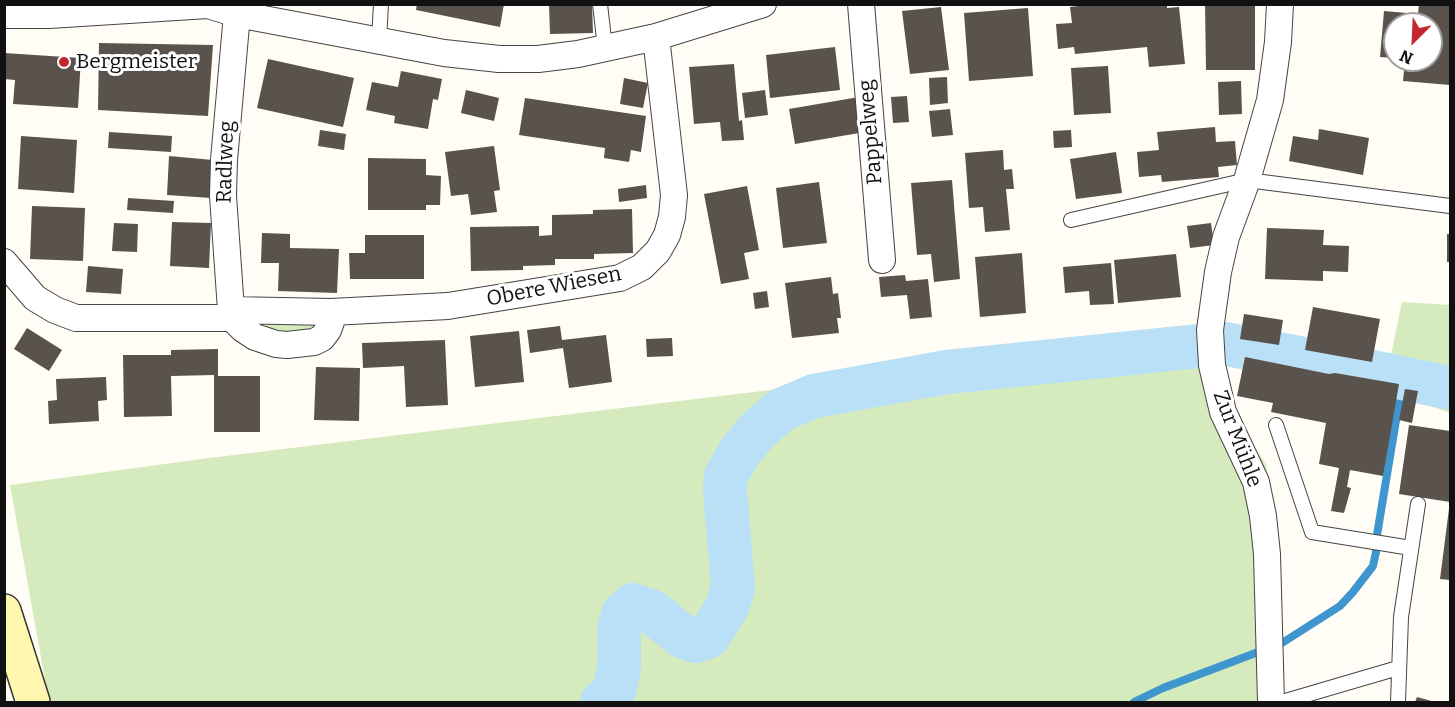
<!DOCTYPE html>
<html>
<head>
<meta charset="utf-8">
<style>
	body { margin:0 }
	#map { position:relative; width:1455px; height:707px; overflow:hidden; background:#fffdf5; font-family:Bitter,serif }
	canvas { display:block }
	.frame { position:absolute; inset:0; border:6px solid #111; pointer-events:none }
	.north { position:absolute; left:1383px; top:12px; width:60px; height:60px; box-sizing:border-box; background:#fff; border:2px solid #a0a0a0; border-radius:50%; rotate:204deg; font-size:16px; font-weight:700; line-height:24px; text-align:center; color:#111 }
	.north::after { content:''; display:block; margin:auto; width:21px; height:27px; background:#c4262e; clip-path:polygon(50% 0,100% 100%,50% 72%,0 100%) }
</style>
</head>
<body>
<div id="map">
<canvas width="1455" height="707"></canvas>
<div class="frame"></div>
<div class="north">N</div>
</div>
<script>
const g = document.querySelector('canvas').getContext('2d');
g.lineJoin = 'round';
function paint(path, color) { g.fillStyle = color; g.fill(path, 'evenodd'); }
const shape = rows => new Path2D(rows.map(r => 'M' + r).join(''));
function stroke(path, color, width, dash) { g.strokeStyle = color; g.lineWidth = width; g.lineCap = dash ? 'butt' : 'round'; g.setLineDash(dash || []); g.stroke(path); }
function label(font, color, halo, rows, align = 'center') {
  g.font = font + ' Bitter,serif'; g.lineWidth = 6; g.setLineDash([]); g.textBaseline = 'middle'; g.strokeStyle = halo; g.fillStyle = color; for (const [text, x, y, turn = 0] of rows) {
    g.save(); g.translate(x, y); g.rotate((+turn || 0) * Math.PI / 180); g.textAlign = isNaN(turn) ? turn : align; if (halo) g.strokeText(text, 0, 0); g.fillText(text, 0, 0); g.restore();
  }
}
const green = shape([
	[1402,302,1450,305,1450,413,1428,405,1389,365],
	[270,321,317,324,316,332,269,334,265,325],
	[1199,338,1226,403,1267,466,1259,702,49,702,10,485,209,458]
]);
const stream = shape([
	[1134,702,1163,688,1282,643,1340,606,1353,592,1373,566,1376,552,1377,535,1403,378]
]);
const river = shape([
	[1339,365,1450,388],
	[602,702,614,692,619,668,619,628,623,614,633,605,651,611,682,636,695,641,708,637,727,607,733,588,725,490,726,476,739,453,756,432,781,410,814,396,947,372,1199,346,1226,344,1331,364]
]);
const building = shape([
	[417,4,504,4,500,27,416,10],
	[549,4,592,4,593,33,550,34],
	[1095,4,1167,4,1167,8,1179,7,1185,64,1149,67,1147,47,1075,54,1074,47,1058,49,1056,24,1072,23,1070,7],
	[1205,4,1255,4,1255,70,1206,70],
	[1419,4,1450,4,1450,85,1403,81,1405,60,1431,60,1431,24,1395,24,1395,58,1380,57,1384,11,1418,14],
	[941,7,949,70,910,74,902,11],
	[1028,8,1033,76,969,81,964,13],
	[99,43,213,45,208,116,98,110],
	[835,47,840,90,770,98,766,55],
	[4,53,81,58,78,108,13,104,15,80,4,79],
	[268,59,354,78,343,127,257,108],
	[734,64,739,121,742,120,744,140,722,141,720,122,694,124,689,67],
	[1108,66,1111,113,1074,115,1071,68],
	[401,71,442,79,438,100,433,99,428,129,394,123,395,116,366,110,372,82,398,87],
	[947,77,948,103,930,105,929,78],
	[624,78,648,83,643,108,620,104],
	[1241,81,1242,114,1219,115,1218,82],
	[466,90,499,98,494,121,461,113],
	[765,90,768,115,745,118,742,93],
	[907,96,909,122,893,123,891,97],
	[859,97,865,132,795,144,789,109],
	[525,98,646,116,641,152,631,150,629,162,604,158,605,148,519,135],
	[950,109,953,135,932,137,929,111],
	[1215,127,1216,142,1235,141,1237,165,1218,167,1219,177,1162,182,1161,175,1139,177,1137,152,1159,150,1157,132],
	[1319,129,1369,138,1363,175,1289,161,1293,136,1318,140],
	[320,130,346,134,344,150,318,146],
	[1071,130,1072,147,1054,148,1053,131],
	[109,132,172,136,171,152,108,148],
	[21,136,77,140,74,193,18,189],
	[494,146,500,190,494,191,497,212,471,215,468,194,451,196,445,152],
	[1003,150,1004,170,1012,169,1014,189,1006,189,1010,230,985,232,983,207,969,208,965,153],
	[1116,152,1122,193,1076,199,1070,159],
	[169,156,213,160,211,198,167,195],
	[368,158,426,159,426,175,441,176,440,205,426,205,426,210,368,210],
	[952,180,960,279,934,282,931,254,917,255,911,183],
	[819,182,827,243,783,248,776,188],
	[646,185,647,198,619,202,618,189],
	[747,186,759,250,744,253,749,279,721,284,704,194],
	[128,198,174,201,173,213,127,210],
	[32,206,85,208,83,261,30,259],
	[632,209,633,253,594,254,594,259,555,259,555,265,523,266,523,270,471,271,470,227,539,226,539,236,552,235,552,215,593,214,593,210],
	[172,222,211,223,209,268,170,266],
	[114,223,138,224,137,252,112,251],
	[1211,223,1214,245,1190,248,1187,226],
	[1267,228,1324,230,1323,245,1349,246,1348,272,1323,271,1323,281,1265,279],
	[262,233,290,234,290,248,339,249,337,293,278,291,279,263,261,263],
	[1447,234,1450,234,1450,262,1447,262],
	[365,235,424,235,424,279,350,279,349,253,365,253],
	[1022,253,1026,313,980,317,975,257],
	[1176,254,1181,297,1118,303,1114,260],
	[1111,263,1114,304,1090,305,1089,291,1065,293,1063,267],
	[88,266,123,269,121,294,86,292],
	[905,275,906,281,928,279,932,317,910,319,907,295,881,297,879,277],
	[831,277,833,294,838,293,841,318,837,318,839,333,792,338,785,283],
	[767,291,769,307,755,309,753,293],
	[1313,307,1380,319,1372,362,1305,350],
	[1244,314,1283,320,1279,345,1240,339],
	[560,326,562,340,606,335,612,382,569,388,563,348,530,353,527,330],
	[27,328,62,350,49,371,14,349],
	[519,331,524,382,475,387,470,336],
	[672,338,673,356,647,357,646,339],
	[445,340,448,405,406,407,404,366,363,368,362,343],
	[218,349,218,376,260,376,260,432,214,432,214,375,171,376,172,416,124,417,123,355,171,355,171,350],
	[1245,357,1329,374,1335,373,1399,384,1383,476,1350,470,1347,487,1351,488,1344,513,1331,511,1339,468,1319,464,1326,423,1271,412,1273,403,1237,396],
	[316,367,360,368,359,421,314,420],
	[106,377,107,400,98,401,99,421,49,424,48,401,57,400,56,379],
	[1405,389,1418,391,1412,423,1399,420],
	[1409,425,1450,431,1450,502,1399,494],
	[1449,509,1450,509,1450,580,1440,579],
	[1417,697,1435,702,1415,702]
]);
const service = shape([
	[600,4,605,48],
	[379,40,381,4],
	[1071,220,1247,180,1450,206],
	[1276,425,1312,532,1411,548],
	[1282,702,1398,668],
	[1398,702,1401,617,1418,504]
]);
const minor = shape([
	[861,4,882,260],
	[4,15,49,15,208,5,237,14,444,53,499,59,538,59,578,54,656,37,763,4],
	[4,262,35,298,55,310,76,318,232,318],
	[231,310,223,196,224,160,237,14],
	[231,310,331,312,331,322,328,330,322,338,314,342,287,345,276,344,255,337,243,329,232,318,231,310],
	[331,312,448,306,620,278,642,267,658,251,667,235,672,217,674,195,656,37],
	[1271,702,1267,554,1263,516,1256,482,1223,412,1212,365,1210,330,1218,272,1226,237,1247,180,1270,100,1278,42,1280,4]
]);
const secondary = shape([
	[4,611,33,702]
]);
const markers = [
	[64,62,6,"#c4262e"]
];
const poiNames = [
	["Bergmeister",76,62]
];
const streetNames = [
	["Pappelweg",871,132,-95],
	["Radlweg",226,162,-88],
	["Obere Wiesen",554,287,-11],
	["Zur Mühle",1237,439,69]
];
paint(green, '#d5ebbd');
stroke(stream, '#3f96cf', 8);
stroke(river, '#b9e0f7', 44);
paint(building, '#5a524d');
stroke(service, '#444', 16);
stroke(minor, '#444', 28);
stroke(secondary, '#333', 36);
stroke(service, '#fff', 14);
stroke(minor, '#fff', 26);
stroke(secondary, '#fff6b0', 33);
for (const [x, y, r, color] of markers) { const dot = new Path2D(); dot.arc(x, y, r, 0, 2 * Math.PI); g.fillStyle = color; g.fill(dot); stroke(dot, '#fff', 2); }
label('21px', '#111', '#fff', poiNames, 'left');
label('21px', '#111', '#fff', streetNames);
</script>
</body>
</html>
